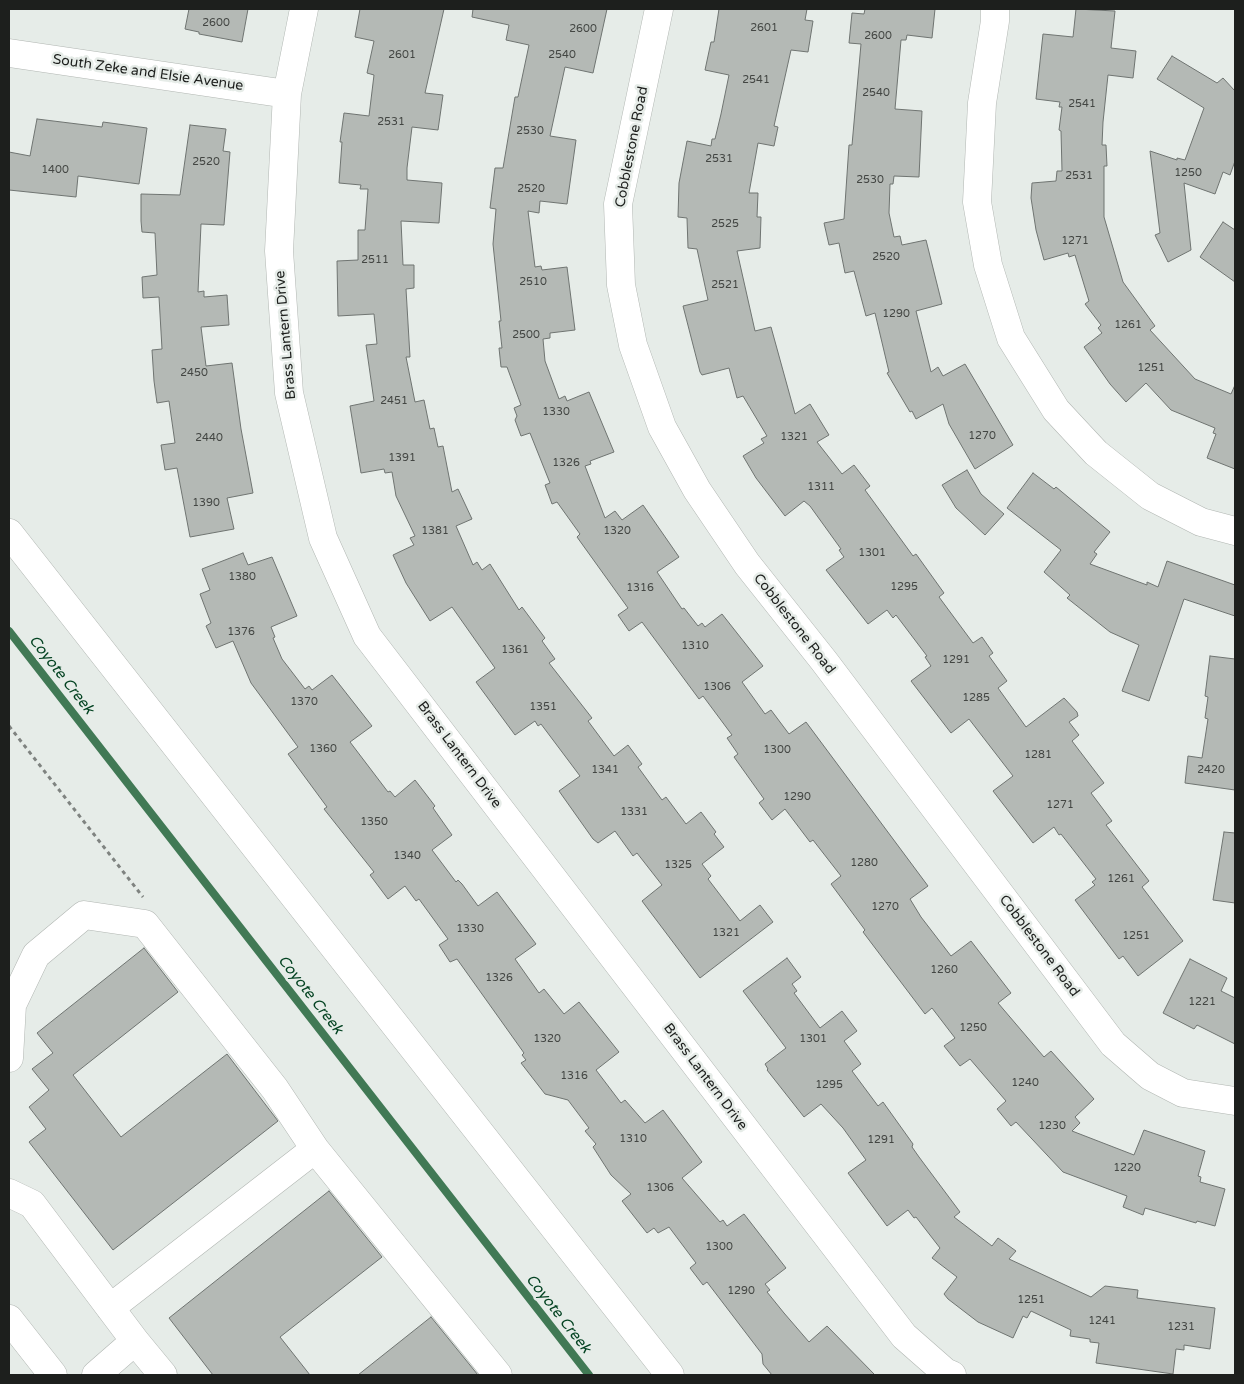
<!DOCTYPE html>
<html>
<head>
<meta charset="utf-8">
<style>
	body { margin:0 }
	#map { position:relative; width:1244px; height:1384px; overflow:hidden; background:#e6ece8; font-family:"Varela Round",sans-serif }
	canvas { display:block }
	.frame { position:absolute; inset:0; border:10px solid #1d1f1d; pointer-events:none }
</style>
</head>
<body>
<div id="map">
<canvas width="1244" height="1384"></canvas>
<div class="frame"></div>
</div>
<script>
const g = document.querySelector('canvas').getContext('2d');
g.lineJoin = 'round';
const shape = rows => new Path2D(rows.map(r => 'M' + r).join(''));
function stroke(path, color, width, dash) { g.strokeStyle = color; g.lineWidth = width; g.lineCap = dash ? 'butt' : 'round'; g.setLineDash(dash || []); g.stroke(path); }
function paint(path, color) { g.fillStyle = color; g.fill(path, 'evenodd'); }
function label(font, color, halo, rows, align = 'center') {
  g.font = font + ' "Varela Round",sans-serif'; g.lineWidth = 5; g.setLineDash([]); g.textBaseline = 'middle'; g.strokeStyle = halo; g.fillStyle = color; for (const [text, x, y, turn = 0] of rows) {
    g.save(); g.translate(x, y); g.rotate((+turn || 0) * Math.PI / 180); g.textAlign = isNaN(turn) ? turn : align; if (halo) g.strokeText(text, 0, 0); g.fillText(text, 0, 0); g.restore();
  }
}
const stream = shape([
	[9,631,589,1375]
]);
const building = shape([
	[189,9,248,9,242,42,199,34,199,32,185,29,189,9],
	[360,9,444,9,425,93,443,95,438,130,412,127,407,168,407,180,442,183,439,223,401,221,403,265,414,265,414,288,406,289,410,357,406,357,415,402,424,400,430,429,434,428,438,447,443,446,452,492,458,489,472,519,456,526,473,565,477,562,482,570,490,564,519,610,522,607,545,638,542,641,555,659,549,663,592,718,588,721,614,756,628,745,642,764,638,767,662,800,666,797,686,824,701,812,716,832,714,834,724,847,702,864,711,876,708,879,740,921,760,905,773,922,700,978,642,901,662,885,637,853,633,856,615,831,598,843,593,839,559,791,580,776,541,724,538,726,535,721,515,735,476,682,495,668,452,607,430,621,406,583,393,555,414,545,410,538,415,536,396,496,392,472,385,473,384,469,361,473,350,406,374,401,366,345,377,344,374,314,338,316,337,261,358,260,358,230,365,230,368,189,360,189,361,185,339,183,342,142,340,142,344,113,369,116,374,75,367,73,374,41,355,37,360,9],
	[473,9,607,9,593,73,565,67,550,136,576,140,567,204,540,201,539,213,528,211,535,267,541,266,542,270,567,267,575,330,550,333,550,338,543,339,545,361,559,399,565,396,567,401,589,392,614,452,590,461,591,464,585,466,605,518,615,511,622,520,643,505,679,557,657,572,682,609,684,608,698,626,702,623,705,627,722,614,763,666,742,682,765,714,771,710,789,734,806,722,928,886,910,899,921,917,951,956,971,941,1011,993,998,1003,1044,1057,1051,1051,1094,1099,1075,1117,1080,1123,1072,1131,1134,1155,1144,1130,1205,1151,1198,1176,1201,1177,1200,1182,1225,1189,1215,1226,1197,1221,1196,1223,1145,1208,1143,1215,1123,1207,1127,1196,1063,1172,1016,1122,1011,1126,997,1109,1006,1101,970,1059,960,1066,944,1046,955,1038,932,1008,925,1014,863,932,865,930,831,884,841,876,813,840,810,842,785,809,772,820,759,803,764,799,734,757,738,754,727,738,732,735,703,696,699,699,642,622,629,631,618,615,628,608,577,537,580,534,557,502,552,504,545,485,550,483,530,433,521,436,515,420,517,416,514,408,521,405,507,367,501,367,499,348,502,348,499,321,501,321,493,244,496,209,490,208,495,168,503,168,515,97,518,97,529,45,506,40,509,25,472,17,473,9],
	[719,9,807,9,805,20,813,21,808,52,791,50,774,126,778,127,774,146,758,143,749,193,758,193,757,217,761,217,760,248,737,251,755,331,771,327,795,414,810,404,829,435,817,442,842,474,854,465,870,486,865,490,913,556,916,554,944,593,939,597,973,643,982,637,993,653,989,656,1007,681,998,688,1026,727,1064,698,1077,712,1078,716,1069,722,1079,735,1072,741,1104,783,1091,793,1112,821,1106,825,1149,881,1142,887,1183,941,1138,976,1123,956,1119,959,1075,900,1095,885,1092,882,1096,879,1061,834,1059,835,1054,827,1033,843,993,791,1013,776,969,719,951,733,911,681,931,666,925,657,927,656,896,615,893,618,887,610,868,624,826,570,844,557,839,550,841,549,810,506,804,501,785,516,756,478,743,456,764,443,761,439,767,436,743,396,737,398,729,368,702,375,700,372,683,306,708,300,697,249,688,248,687,218,678,217,679,183,687,141,711,146,712,139,715,139,721,114,729,75,705,70,711,42,714,42,719,9],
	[865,9,935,9,932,38,907,35,906,40,901,40,895,109,922,111,919,177,894,176,893,184,890,184,889,213,894,237,900,236,902,245,926,240,942,304,916,311,931,372,938,367,943,376,965,364,1013,445,975,469,949,424,943,404,916,419,912,411,910,412,887,373,889,372,875,313,866,316,854,271,845,273,839,243,829,245,824,223,844,219,849,145,852,145,861,44,849,43,852,13,864,14,865,9],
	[1076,9,1115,11,1111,48,1136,51,1133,78,1108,75,1103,122,1102,145,1106,145,1107,166,1104,166,1104,217,1123,282,1155,326,1150,330,1195,379,1231,394,1235,385,1235,469,1207,458,1216,434,1213,433,1215,428,1171,410,1146,383,1126,402,1110,384,1084,347,1102,333,1098,328,1101,325,1085,304,1089,301,1075,255,1069,257,1068,253,1044,260,1036,230,1031,198,1032,183,1056,181,1057,171,1062,171,1061,131,1059,130,1062,107,1059,107,1060,102,1036,99,1043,34,1073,37,1076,9],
	[1172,56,1217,83,1223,78,1235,91,1235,161,1230,175,1223,172,1215,194,1184,183,1191,250,1168,262,1155,235,1160,233,1150,151,1177,160,1177,158,1185,160,1204,108,1157,79,1172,56],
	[37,119,102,127,103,122,147,128,139,184,78,176,76,197,9,190,9,152,30,156,37,119],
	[190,125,226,129,223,151,230,152,224,225,201,224,198,292,204,291,204,297,227,295,229,325,201,327,206,366,232,363,241,429,253,493,227,498,234,529,190,537,177,468,165,470,161,445,175,443,169,401,157,403,154,381,152,350,162,349,159,297,143,298,142,277,157,275,155,233,142,232,141,221,141,194,180,195,190,125],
	[1223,222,1235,230,1235,282,1200,257,1223,222],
	[967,470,981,494,1004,514,985,535,956,508,942,485,967,470],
	[1033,473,1054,489,1056,487,1110,532,1094,552,1097,554,1090,564,1147,585,1147,582,1158,587,1167,561,1235,585,1235,616,1184,599,1149,701,1122,691,1139,645,1110,632,1067,598,1070,595,1044,572,1061,550,1007,508,1033,473],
	[243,553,248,565,272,557,297,616,271,627,275,637,273,638,282,659,305,689,309,686,312,690,332,675,372,726,350,742,388,792,390,791,395,797,415,780,435,806,433,808,452,835,432,850,456,882,458,880,462,884,478,906,497,892,536,944,515,959,539,993,544,989,564,1014,579,1002,619,1052,596,1070,621,1103,625,1100,645,1123,663,1110,702,1162,682,1178,720,1222,723,1220,727,1226,744,1214,786,1268,765,1284,770,1290,767,1292,784,1313,809,1342,827,1326,875,1375,772,1375,763,1364,762,1354,707,1282,703,1285,690,1268,696,1263,669,1227,658,1233,654,1228,647,1233,622,1201,631,1194,611,1175,593,1147,596,1144,585,1131,589,1128,568,1100,545,1094,521,1063,526,1060,522,1055,524,1053,457,959,450,962,439,945,448,939,419,899,416,901,405,886,388,899,370,875,374,872,324,809,327,807,288,754,298,747,251,683,233,641,216,648,206,626,211,623,200,594,210,590,202,569,243,553],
	[1210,656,1235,659,1235,790,1185,783,1188,756,1202,758,1208,719,1205,718,1208,697,1205,696,1210,656],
	[1224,832,1235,833,1235,903,1213,900,1224,832],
	[144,948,178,992,73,1075,121,1137,227,1054,278,1121,113,1250,29,1142,46,1129,29,1107,49,1090,32,1069,53,1053,37,1033,144,948],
	[787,958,801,977,792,984,797,991,794,993,820,1028,842,1011,857,1031,844,1041,861,1064,852,1071,878,1106,883,1102,913,1144,912,1147,919,1157,960,1212,954,1217,992,1246,998,1238,1016,1251,1009,1259,1091,1297,1105,1286,1138,1290,1137,1298,1215,1308,1210,1349,1184,1345,1184,1350,1176,1349,1173,1374,1096,1363,1099,1343,1090,1342,1090,1339,1070,1336,1071,1330,1031,1311,1027,1318,1023,1316,1013,1338,978,1322,948,1299,944,1294,957,1277,932,1258,940,1248,916,1217,914,1218,908,1210,887,1226,848,1173,866,1160,843,1128,821,1104,804,1117,767,1070,768,1069,765,1064,786,1048,743,991,787,958],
	[1190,959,1227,978,1221,991,1235,998,1235,1044,1197,1025,1194,1029,1163,1013,1190,959],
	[329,1191,382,1257,280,1337,310,1375,213,1375,169,1318,329,1191],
	[431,1317,478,1375,358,1375,431,1317]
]);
const path = shape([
	[9,726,143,897]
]);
const minor = shape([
	[304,9,287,94,279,251,289,393,323,538,367,636,904,1336,945,1372,952,1375],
	[659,9,618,204,621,285,633,345,662,427,697,490,747,564,824,661,1113,1044,1150,1076,1183,1093,1235,1101],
	[995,9,995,21,982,103,977,202,988,265,1011,338,1056,410,1096,453,1150,496,1201,522,1235,531],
	[9,53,287,94],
	[9,533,670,1375],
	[9,1058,12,1005,36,955,84,915,145,924,275,1089,315,1149,498,1375],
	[9,1193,32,1204,135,1341,163,1375],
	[110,1308,315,1149],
	[96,1375,135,1341]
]);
const major = shape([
	[9,1319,53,1375]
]);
const numberNames = [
	["2600",216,23],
	["2601",764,28],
	["2600",583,29],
	["2600",878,36],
	["2601",402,55],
	["2540",562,55],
	["2541",756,80],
	["2540",876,93],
	["2541",1082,104],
	["2531",391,122],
	["2530",530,131],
	["2531",719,159],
	["2520",206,162],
	["1400",55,170],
	["1250",1188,173],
	["2531",1079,176],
	["2530",870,180],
	["2520",531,189],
	["2525",725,224],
	["1271",1075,241],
	["2520",886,257],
	["2511",375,260],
	["2510",533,282],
	["2521",725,285],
	["1290",896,314],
	["1261",1128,325],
	["2500",526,335],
	["1251",1151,368],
	["2450",194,373],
	["2451",394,401],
	["1330",556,412],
	["1270",982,436],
	["1321",794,437],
	["2440",209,438],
	["1391",402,458],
	["1326",566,463],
	["1311",821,487],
	["1390",206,503],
	["1381",435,531],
	["1320",617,531],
	["1301",872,553],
	["1380",242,577],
	["1295",904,587],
	["1316",640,588],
	["1376",241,632],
	["1310",695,646],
	["1361",515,650],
	["1291",956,660],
	["1306",717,687],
	["1285",976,698],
	["1370",304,702],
	["1351",543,707],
	["1360",323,749],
	["1300",777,750],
	["1281",1038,755],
	["1341",605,770],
	["2420",1211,770],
	["1290",797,797],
	["1271",1060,805],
	["1331",634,812],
	["1350",374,822],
	["1340",407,856],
	["1280",864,863],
	["1325",678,865],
	["1261",1121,879],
	["1270",885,907],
	["1330",470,929],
	["1321",726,933],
	["1251",1136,936],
	["1260",944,970],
	["1326",499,978],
	["1221",1202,1002],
	["1250",973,1028],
	["1320",547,1039],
	["1301",813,1039],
	["1316",574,1076],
	["1240",1025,1083],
	["1295",829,1085],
	["1230",1052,1126],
	["1310",633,1139],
	["1291",881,1140],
	["1220",1127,1168],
	["1306",660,1188],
	["1300",719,1247],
	["1290",741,1291],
	["1251",1031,1300],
	["1241",1102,1321],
	["1231",1181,1327]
];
const streetNames = [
	["South Zeke and Elsie Avenue",148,73,8],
	["Cobblestone Road",632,147,-79],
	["Brass Lantern Drive",286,335,-95],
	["Cobblestone Road",794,624,52],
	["Brass Lantern Drive",459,755,53],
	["Cobblestone Road",1039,946,53],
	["Brass Lantern Drive",705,1077,53]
];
const waterNames = [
	["Coyote Creek",61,675,52],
	["Coyote Creek",310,995,52],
	["Coyote Creek",558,1314,52]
];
stroke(stream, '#417955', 8);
paint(building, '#b4b9b5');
stroke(building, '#6f7471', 1);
stroke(minor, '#b1b6b2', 29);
stroke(major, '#b1b6b2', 29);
stroke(path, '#7f8380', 3, [4, 4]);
stroke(minor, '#fff', 28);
stroke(major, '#fff', 28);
label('11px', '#434643', null, numberNames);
label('14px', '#1d1f1d', '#e6ece8', streetNames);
label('italic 15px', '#044322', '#e6ece8', waterNames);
</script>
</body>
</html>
